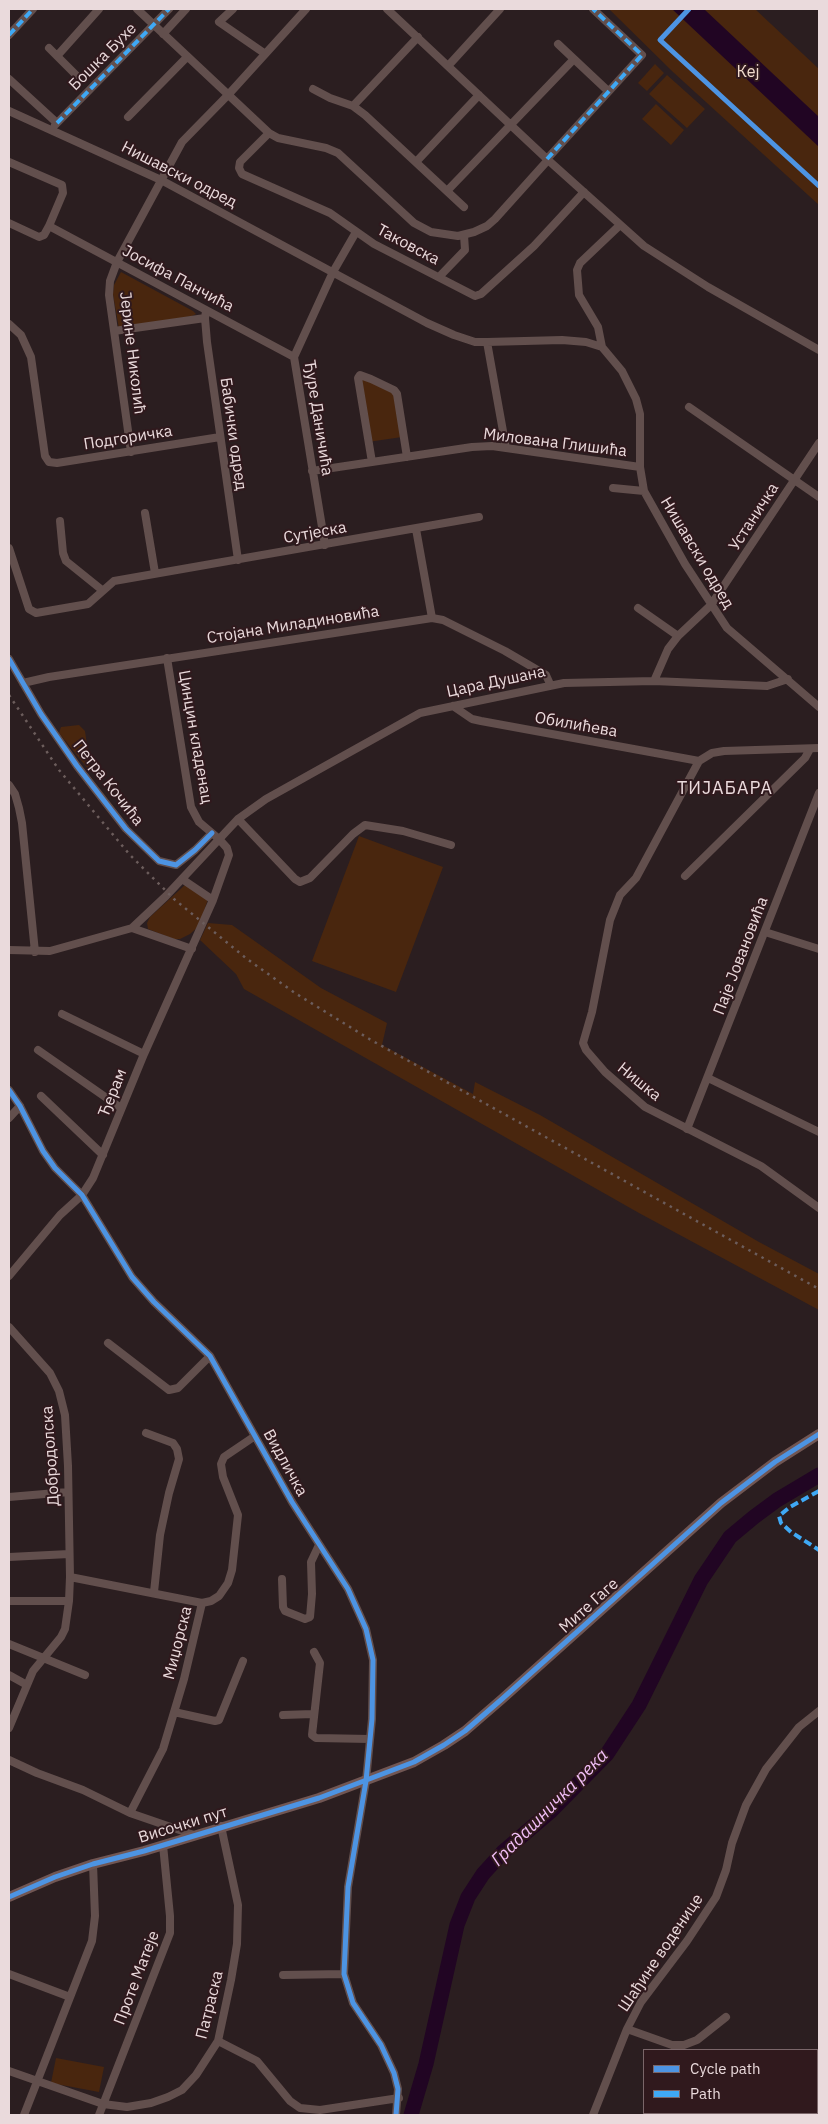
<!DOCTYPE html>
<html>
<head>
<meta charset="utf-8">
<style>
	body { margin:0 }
	#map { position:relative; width:828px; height:2124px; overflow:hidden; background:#2b1e20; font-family:"IBM Plex Sans",sans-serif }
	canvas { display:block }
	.frame { position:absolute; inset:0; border:10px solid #eadadc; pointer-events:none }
	.legend { position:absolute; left:643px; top:2049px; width:175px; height:65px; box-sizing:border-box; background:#30191d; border:1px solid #7a6669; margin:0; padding:6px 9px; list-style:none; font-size:15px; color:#eadadc }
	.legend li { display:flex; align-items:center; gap:10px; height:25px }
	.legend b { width:25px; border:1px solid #7a6669 }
</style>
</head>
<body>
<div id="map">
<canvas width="828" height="2124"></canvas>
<div class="frame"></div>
<ul class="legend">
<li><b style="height:6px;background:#4d94e3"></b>Cycle path</li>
<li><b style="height:6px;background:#3fa9f5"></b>Path</li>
</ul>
</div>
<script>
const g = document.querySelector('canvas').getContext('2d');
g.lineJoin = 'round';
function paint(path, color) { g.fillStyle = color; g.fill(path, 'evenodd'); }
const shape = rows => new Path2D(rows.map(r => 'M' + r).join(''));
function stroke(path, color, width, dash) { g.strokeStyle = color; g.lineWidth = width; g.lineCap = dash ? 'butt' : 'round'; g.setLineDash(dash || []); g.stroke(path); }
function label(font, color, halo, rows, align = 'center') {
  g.font = font + ' "IBM Plex Sans",sans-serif'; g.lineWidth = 4; g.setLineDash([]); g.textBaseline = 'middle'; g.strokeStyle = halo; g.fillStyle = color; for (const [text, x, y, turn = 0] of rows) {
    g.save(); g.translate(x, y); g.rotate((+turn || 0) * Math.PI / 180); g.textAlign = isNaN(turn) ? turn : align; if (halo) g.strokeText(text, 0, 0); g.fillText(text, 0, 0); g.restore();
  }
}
const green = shape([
	[609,9,755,9,819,69,819,205,673,72],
	[655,64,664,73,647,91,638,83],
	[667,75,705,109,687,128,649,94],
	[656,104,684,130,671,145,642,119],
	[121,272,193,311,196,314,192,316,119,329,113,294,114,285],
	[358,372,394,393,402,437,368,442],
	[79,725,85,731,90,766,88,769,59,733,61,727],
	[359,836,443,867,396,992,312,961],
	[186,884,208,899,199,926,190,934,180,939,174,939,148,929,147,923,150,917],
	[208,923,232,925,321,988,387,1023,382,1045,473,1094,475,1082,540,1115,759,1242,819,1274,819,1310,639,1213,244,989,236,974,200,940],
	[56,2058,104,2067,99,2092,51,2083]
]);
const water = shape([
	[672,9,704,9,819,117,819,147]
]);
const river = shape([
	[411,2115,426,2064,457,1925,468,1897,483,1874,503,1852,551,1811,607,1754,639,1705,701,1580,730,1537,754,1517,777,1500,819,1475]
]);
const minor = shape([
	[137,9,269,133,278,138,326,148,338,153,414,223,431,232,458,236,474,232,487,226,495,219,548,160],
	[233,9,219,22,264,53],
	[387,9,548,160,644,246,708,287,819,350],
	[163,34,186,9],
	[9,35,33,9],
	[558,44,608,91],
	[49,48,76,75],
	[57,56,99,9],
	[448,66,500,9],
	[9,79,57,123,55,125],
	[313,89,330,98,353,106,365,115,464,207],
	[353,106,418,37],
	[9,111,161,180,427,323,454,335,475,342,487,342,562,340,586,342,602,347,622,371,636,399,640,414,640,467,644,491,685,564,727,628,819,707],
	[128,117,187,57],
	[57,123,169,9],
	[269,133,240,162,239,168,242,174,330,213,374,244,475,296,481,294,534,246,584,192],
	[547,159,642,55,593,9],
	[9,162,62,185,63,193,49,226],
	[416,162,479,95],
	[447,191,574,59],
	[9,223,39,237,44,235,49,226,294,357],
	[439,277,465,250,464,235],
	[206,311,205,318,207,342,238,560],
	[9,324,21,335,31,357,45,456,49,462,57,463,220,437],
	[114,331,205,318],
	[487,342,506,448],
	[602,347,598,327,579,295,577,270,580,263,620,225],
	[689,407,819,497],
	[131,452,109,295,110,281,117,262,182,142,228,95,306,9],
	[372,462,358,378,360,375,371,379,394,390,397,394,407,457],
	[312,471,472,447,492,446,640,467],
	[613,488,644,491],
	[145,513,155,573],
	[60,521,63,553,66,561,102,590],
	[416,529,432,618],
	[325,545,294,357,333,272,356,232],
	[9,548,29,609,36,613,88,604,114,581,479,517],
	[638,608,678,636],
	[167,658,191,807,199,822,219,839,227,848,229,855,213,900,182,879],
	[9,659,41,714,77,766,126,829,159,861,176,865,195,850,212,833],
	[654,681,668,649,678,636,711,605,819,443],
	[23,683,49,677,432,618,443,620,505,651,546,675,550,684],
	[453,706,472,719,481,721,699,761,712,753,724,751,819,748],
	[699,761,636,878,620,895,610,920,592,1012,583,1043,586,1050,605,1072,645,1107,761,1166,819,1208],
	[9,785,15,794,19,808,22,823,35,952],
	[238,819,295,879,300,882,310,878,353,834,365,825,403,831,451,845],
	[685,876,805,758,810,749],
	[132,928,166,896,238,819,266,799,420,713,564,683,654,681,767,686,788,679],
	[765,932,819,949],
	[9,950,50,951,132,928,192,949],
	[62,1014,144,1054],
	[38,1050,121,1108],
	[708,1078,819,1132],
	[9,1090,20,1106,43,1151,55,1168,82,1195,132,1277,154,1302,210,1356,292,1502,348,1589,366,1629,373,1660,372,1719,366,1781,348,1887,344,1974,353,2003,381,2045,394,2073,398,2089,396,2115],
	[41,1096,103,1155],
	[9,1118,20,1106],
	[687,1129,819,793],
	[9,1276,60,1215,82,1195,93,1178,144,1054,213,900],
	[9,1327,50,1373,59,1391,65,1415,68,1466,70,1577,69,1601,65,1629,61,1637,33,1671,9,1728],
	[108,1343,169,1390,178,1388,210,1356],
	[146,1433,173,1443,177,1449,179,1459,169,1493,160,1535,154,1592],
	[9,1497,68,1492],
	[9,1557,69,1554],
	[70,1577,202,1603],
	[282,1579,283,1607,285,1611,305,1619,310,1617,312,1594,311,1562,319,1545],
	[9,1601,69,1601],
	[9,1644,85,1675],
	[314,1652,320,1663,312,1735,316,1738,370,1739],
	[9,1675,27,1685],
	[174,1712,215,1721,219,1720,243,1661],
	[283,1715,313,1714],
	[9,1760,37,1773,83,1790,130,1813,194,1835],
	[130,1813,163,1749,184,1679,202,1603,211,1601,219,1596,228,1583,232,1570,238,1515,223,1477,221,1464,224,1457,255,1436],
	[9,1974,70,1997],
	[283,1975,344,1974],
	[627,2029,672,2045,684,2045,697,2040,726,2017],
	[218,2041,257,2061,290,2101,300,2108,320,2110,399,2098],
	[9,2071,103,2104,127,2107,151,2103,168,2097,182,2090,196,2075,218,2041,231,1980,237,1944,238,1905,221,1826],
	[24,2115,92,1941,95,1916,93,1864],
	[99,2115,170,1933,170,1916,163,1845],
	[593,2115,627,2029,641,2002,687,1941,716,1897,726,1870,732,1843,746,1805,766,1769,799,1727,819,1711]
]);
const major = shape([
	[9,1897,55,1877,93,1864,144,1851,319,1798,414,1762,444,1745,465,1731,502,1699,721,1503,775,1462,819,1434]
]);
const rail = shape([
	[9,695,59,770,130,855,174,899,247,959,295,993,371,1040,819,1289]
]);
const quiet = shape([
	[9,35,33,9],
	[57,123,169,9],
	[547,159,642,55,593,9],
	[819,1491,790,1507,779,1516,781,1523,791,1532,819,1550]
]);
const cycleway = shape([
	[689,9,660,40,819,186],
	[9,659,41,714,77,766,126,829,159,861,176,865,195,850,212,833],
	[9,1090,20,1106,43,1151,55,1168,82,1195,132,1277,154,1302,210,1356,292,1502,348,1589,366,1629,373,1660,372,1719,366,1781,348,1887,344,1974,353,2003,381,2045,394,2073,398,2089,396,2115],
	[9,1897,55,1877,93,1864,144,1851,319,1798,414,1762,444,1745,465,1731,502,1699,721,1503,775,1462,819,1434]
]);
const streetNames = [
	["Бошка Бухе",103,57,-45],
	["Нишавски одред",179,175,27],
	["Таковска",408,245,28],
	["Јосифа Панчића",178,279,28],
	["Јерине Николић",132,353,83],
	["Ђуре Даничића",318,418,81],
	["Бабички одред",233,434,82],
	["Подгоричка",128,438,-9],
	["Милована Глишића",555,443,7],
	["Устаничка",754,517,-57],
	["Сутјеска",315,533,-10],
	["Нишавски одред",697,553,59],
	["Стојана Миладиновића",293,625,-9],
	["Цара Душана",496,682,-12],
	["Обилићева",576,725,10],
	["Цинцин кладенац",195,737,80],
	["Петра Кочића",108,783,52],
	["Паје Јовановића",741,956,-69],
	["Нишка",639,1082,39],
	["Ђерам",113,1093,-68],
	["Добродолска",51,1456,-94],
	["Видличка",285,1463,61],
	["Мите Гаге",589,1606,-42],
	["Миџорска",178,1643,-76],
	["Височки пут",183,1825,-17],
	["Шађине воденице",661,1953,-56],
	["Проте Матеје",137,1978,-69],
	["Патраска",210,2005,-76]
];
const parkNames = [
	["Кеј",748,72]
];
const neighbourhoodNames = [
	["ТИЈАБАРА",725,789]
];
const waterNames = [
	["Градашничка река",550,1808,-45]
];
paint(green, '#49260e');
paint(water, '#210523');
stroke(river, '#210523', 15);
stroke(minor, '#624f4d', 8);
stroke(major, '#715653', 10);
stroke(rail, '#6c5d5c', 2.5, [2.5, 5]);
stroke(quiet, '#3fa9f5', 4, [8, 4]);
stroke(cycleway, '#4d94e3', 5);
label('16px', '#eadadc', '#30191d', streetNames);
label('16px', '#f2dcce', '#30191d', parkNames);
g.letterSpacing = '1px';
label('18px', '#eadadc', '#30191d', neighbourhoodNames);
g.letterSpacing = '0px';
label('italic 18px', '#f1bef6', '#30191d', waterNames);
</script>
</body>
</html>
